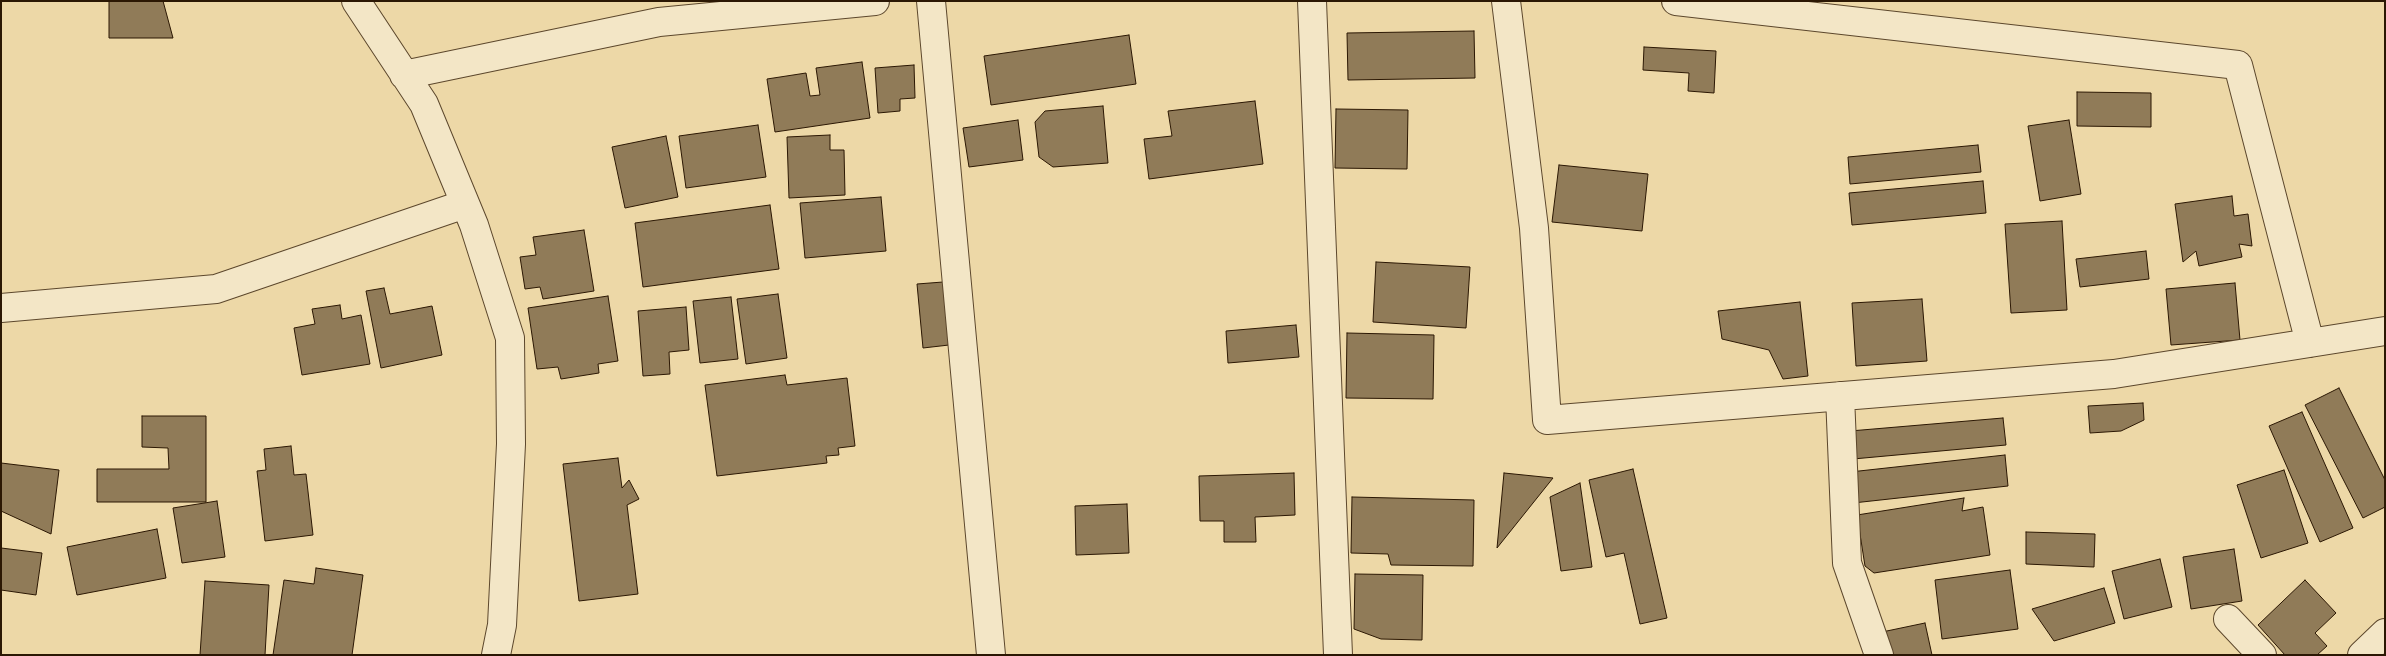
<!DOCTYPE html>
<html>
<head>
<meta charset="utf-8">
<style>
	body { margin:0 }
	#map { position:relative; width:2386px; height:656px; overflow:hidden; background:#edd8a7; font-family:Alegreya,serif }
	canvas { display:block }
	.frame { position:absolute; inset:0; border:2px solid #2b1703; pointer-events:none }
</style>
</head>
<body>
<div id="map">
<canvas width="2386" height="656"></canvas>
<div class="frame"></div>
</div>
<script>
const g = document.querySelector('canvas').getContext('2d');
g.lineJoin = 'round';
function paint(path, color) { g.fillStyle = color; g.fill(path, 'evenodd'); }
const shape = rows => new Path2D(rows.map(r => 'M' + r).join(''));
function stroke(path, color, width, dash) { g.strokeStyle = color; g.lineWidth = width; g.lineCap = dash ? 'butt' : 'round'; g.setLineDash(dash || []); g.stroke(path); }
const building = shape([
	[109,1,163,1,173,38,109,38,109,1],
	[1474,31,1475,78,1348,80,1347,33,1474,31],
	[1129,35,1136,84,991,105,984,56,1129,35],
	[1644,47,1716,51,1714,93,1688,91,1689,73,1643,70,1644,47],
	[862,62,870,118,775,132,767,79,806,73,810,96,820,95,816,68,862,62],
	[914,65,915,98,900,99,900,111,878,113,875,68,914,65],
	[2077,92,2151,93,2151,127,2077,126,2077,92],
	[1255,101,1263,164,1149,179,1144,139,1172,136,1168,111,1255,101],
	[1103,106,1108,163,1053,167,1039,157,1035,122,1045,111,1103,106],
	[1336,109,1408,110,1407,169,1335,168,1336,109],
	[1018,120,1023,160,969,167,963,128,1018,120],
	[2069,120,2081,194,2040,201,2028,126,2069,120],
	[758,125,766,177,686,188,679,136,758,125],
	[830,135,830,150,844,150,845,195,789,198,787,137,830,135],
	[666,136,678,197,625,208,612,147,666,136],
	[1978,145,1981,172,1850,184,1848,157,1978,145],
	[1559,165,1648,174,1642,231,1552,222,1559,165],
	[1983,181,1986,213,1852,225,1849,193,1983,181],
	[2232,196,2234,216,2248,214,2252,246,2239,244,2242,257,2199,266,2196,251,2183,262,2175,204,2232,196],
	[881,197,886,251,805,258,800,203,881,197],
	[770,205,779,269,643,287,635,223,770,205],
	[2062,221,2067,310,2011,313,2005,224,2062,221],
	[584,230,594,291,543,299,540,287,525,289,520,257,536,255,533,237,584,230],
	[2146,251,2149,279,2080,287,2076,259,2146,251],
	[1376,262,1470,267,1466,328,1373,322,1376,262],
	[943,282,949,345,923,348,917,284,943,282],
	[2235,283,2240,340,2171,345,2166,289,2235,283],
	[384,288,390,314,432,306,442,355,381,368,366,291,384,288],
	[778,294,787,358,746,364,737,299,778,294],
	[608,296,618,361,598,364,599,373,561,379,558,367,537,369,528,308,608,296],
	[731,297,738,359,700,363,693,301,731,297],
	[1922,299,1927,361,1856,366,1852,303,1922,299],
	[1800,302,1808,376,1783,379,1769,350,1722,339,1718,311,1800,302],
	[340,305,342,319,361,315,370,364,302,375,294,328,315,324,312,309,340,305],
	[686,307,689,350,669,352,670,374,643,376,638,311,686,307],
	[1296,325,1299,357,1228,363,1226,331,1296,325],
	[1347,333,1434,335,1433,399,1346,398,1347,333],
	[785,375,787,385,847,378,855,446,838,448,839,455,826,456,827,463,717,476,705,385,785,375],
	[2339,388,2385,480,2385,507,2363,518,2305,405,2339,388],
	[2143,403,2144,420,2121,431,2090,433,2088,406,2143,403],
	[2302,412,2353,528,2320,542,2269,426,2302,412],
	[142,416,206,416,206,502,97,502,97,469,169,469,168,448,142,447,142,416],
	[2003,418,2006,445,1853,459,1850,431,2003,418],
	[291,446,294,475,306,474,313,535,265,541,257,471,266,470,264,449,291,446],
	[2005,455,2008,486,1853,503,1850,472,2005,455],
	[618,458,622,488,629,480,639,499,627,505,638,594,579,601,563,464,618,458],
	[1,463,59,470,51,534,1,511,1,463],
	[1633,469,1667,618,1640,624,1624,553,1606,557,1589,480,1633,469],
	[2284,470,2308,543,2261,558,2237,485,2284,470],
	[1294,473,1295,515,1255,517,1256,542,1224,542,1224,521,1200,521,1199,476,1294,473],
	[1504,473,1553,478,1497,548,1504,473],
	[1580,483,1592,567,1561,571,1550,497,1580,483],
	[1352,497,1474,500,1473,566,1391,565,1388,554,1351,553,1352,497],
	[1964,498,1962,511,1983,507,1990,555,1874,573,1865,566,1857,515,1964,498],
	[217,501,225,557,182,563,173,508,217,501],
	[1127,504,1129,553,1076,555,1075,506,1127,504],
	[157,529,166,578,77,595,67,547,157,529],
	[2026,532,2095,534,2094,567,2026,564,2026,532],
	[1,548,42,553,36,595,1,590,1,548],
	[2234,549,2242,601,2191,609,2183,557,2234,549],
	[2160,559,2172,607,2124,619,2112,571,2160,559],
	[316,568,363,575,352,655,273,655,284,580,314,584,316,568],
	[2010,570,2018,629,1942,639,1935,580,2010,570],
	[1355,574,1423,575,1422,640,1381,639,1354,629,1355,574],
	[2305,580,2336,613,2315,633,2327,646,2317,655,2285,655,2258,625,2305,580],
	[205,581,269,585,265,655,200,655,205,581],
	[2104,588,2115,623,2054,641,2032,609,2104,588],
	[1925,623,1932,655,1887,655,1882,632,1925,623]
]);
const minor = shape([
	[356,1,424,104,474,225,510,338,511,444,502,625,496,655],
	[931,1,991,655],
	[1312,1,1338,655],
	[1506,1,1534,228,1547,420,2114,374,2385,331],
	[1676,1,2238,65,2310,343],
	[404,75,659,22,875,1],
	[1,308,216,289,465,204],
	[1840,396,1847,563,1879,655],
	[2228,619,2262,655],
	[2362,655,2385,633]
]);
paint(building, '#907b58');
stroke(building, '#2b1703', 1);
stroke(minor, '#5c472c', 30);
stroke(minor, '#f3e6c6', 28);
</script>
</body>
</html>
